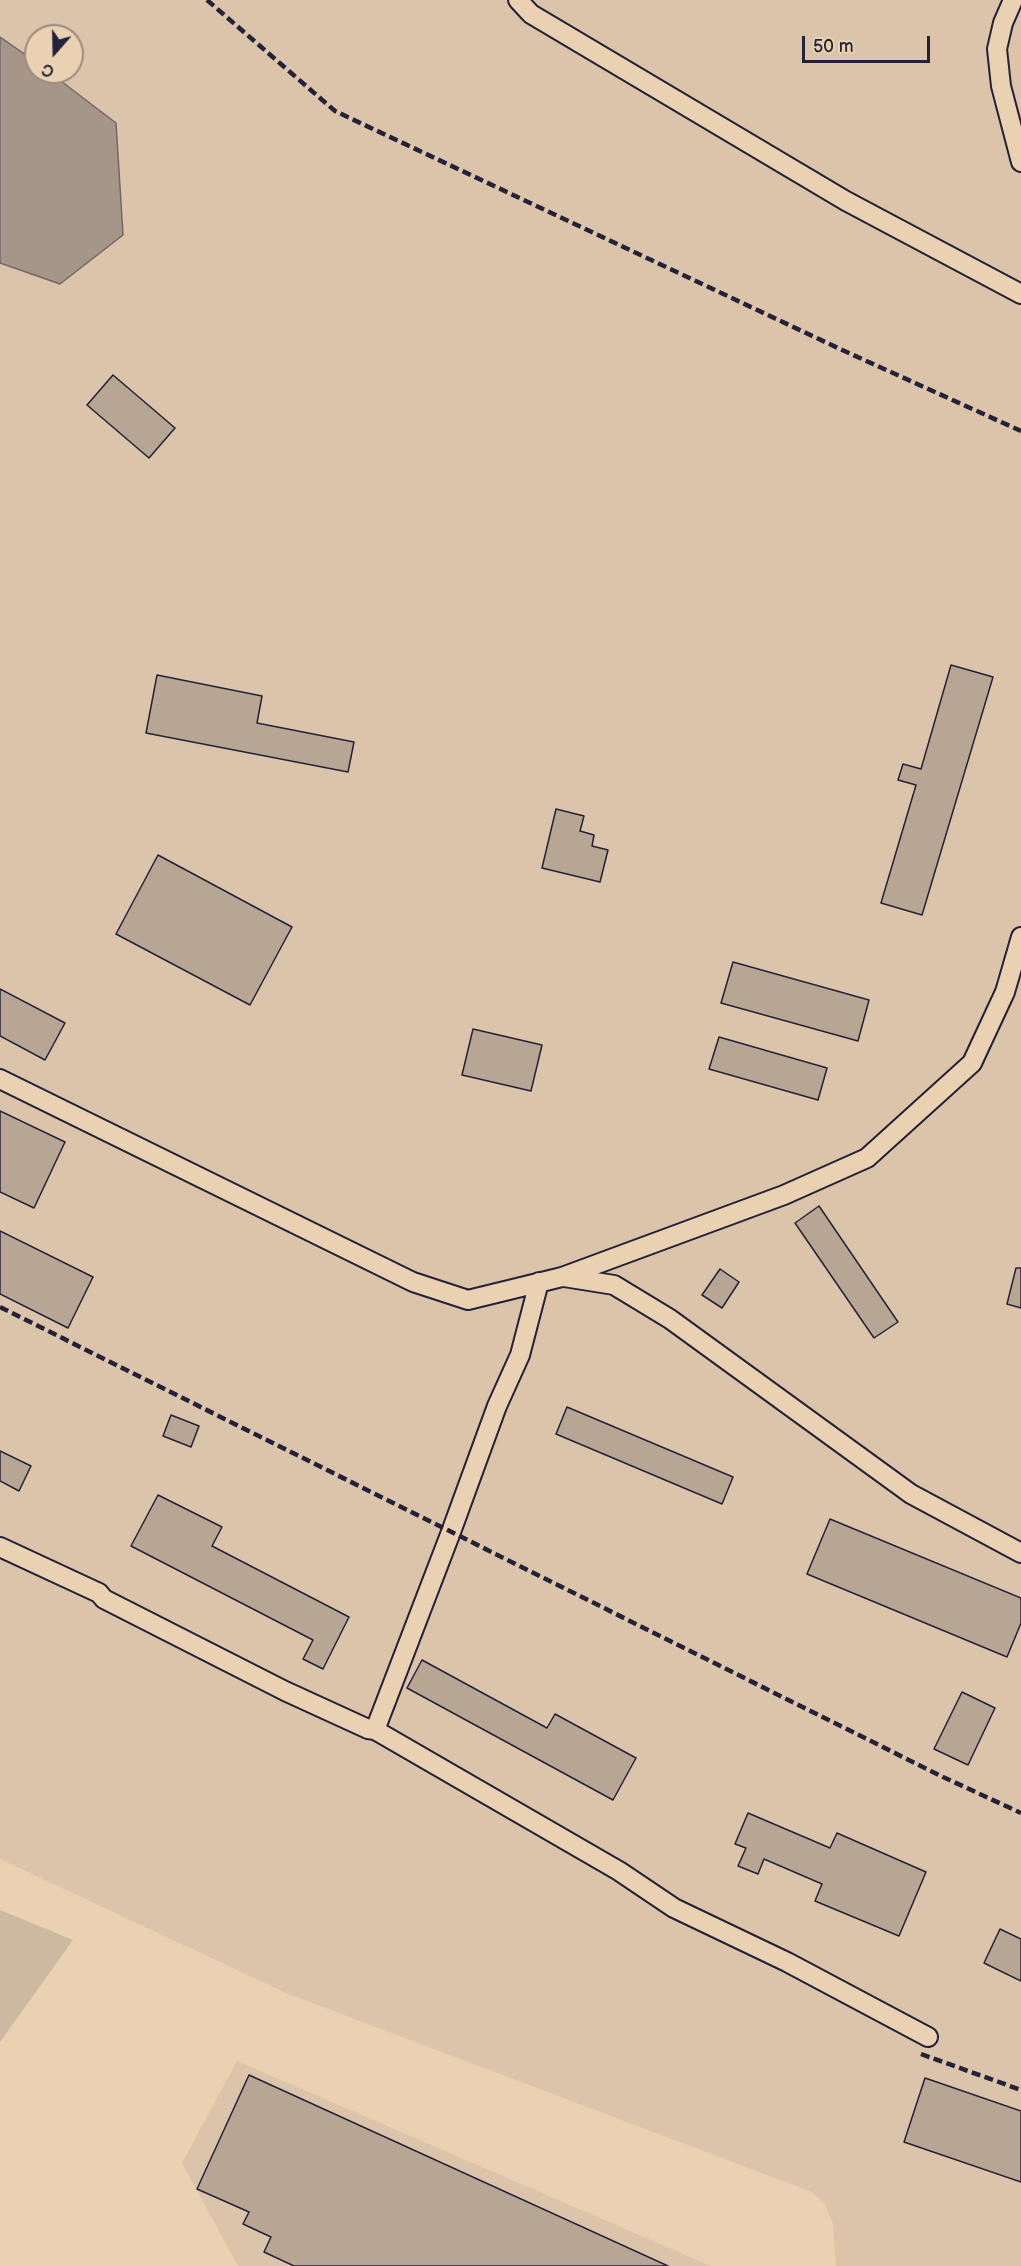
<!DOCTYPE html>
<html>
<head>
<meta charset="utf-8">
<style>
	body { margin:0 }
	#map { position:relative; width:1021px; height:2266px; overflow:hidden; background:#ead1b2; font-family:"Balsamiq Sans",sans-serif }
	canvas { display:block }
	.north { position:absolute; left:24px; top:24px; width:60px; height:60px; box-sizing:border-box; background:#ead1b2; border:2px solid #9a8b82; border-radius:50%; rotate:200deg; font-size:16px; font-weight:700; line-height:24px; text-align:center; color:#22223b }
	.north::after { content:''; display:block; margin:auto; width:21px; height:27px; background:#22223b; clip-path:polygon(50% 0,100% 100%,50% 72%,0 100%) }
	.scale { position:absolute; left:802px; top:36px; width:128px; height:27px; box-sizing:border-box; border:3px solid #22223b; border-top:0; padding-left:8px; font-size:18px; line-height:21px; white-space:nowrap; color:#22223b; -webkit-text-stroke:4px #ead1b2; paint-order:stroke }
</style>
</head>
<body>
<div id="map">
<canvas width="1021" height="2266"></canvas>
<div class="north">С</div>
<div class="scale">50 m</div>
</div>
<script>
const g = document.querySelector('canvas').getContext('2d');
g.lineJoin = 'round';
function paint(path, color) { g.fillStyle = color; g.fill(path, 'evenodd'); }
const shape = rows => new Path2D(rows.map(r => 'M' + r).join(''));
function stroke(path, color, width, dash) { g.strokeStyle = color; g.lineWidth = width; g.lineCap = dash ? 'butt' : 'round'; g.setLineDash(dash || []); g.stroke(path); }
const built = shape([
	[0,0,1021,0,1021,2266,836,2266,833,2224,825,2204,812,2192,286,1993,0,1859],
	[36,36,72,36,72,72,36,72],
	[237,2061,711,2266,238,2266,182,2163]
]);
const green = shape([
	[0,1910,73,1940,0,2042]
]);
const water = shape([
	[0,37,36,62,36,72,49,72,116,123,123,235,60,284,0,263,0,37]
]);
const building = shape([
	[113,375,175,428,149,458,87,405,113,375],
	[951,665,993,677,922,915,881,903,916,785,898,780,903,764,921,769,951,665],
	[157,675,262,696,257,723,354,742,348,772,146,733,157,675],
	[556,809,584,816,580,831,594,835,592,846,608,850,600,882,542,868,556,809],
	[158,855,292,927,250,1005,116,934,158,855],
	[733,962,869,1000,858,1041,721,1003,733,962],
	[0,989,65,1023,45,1060,0,1036,0,989],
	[473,1029,542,1045,531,1091,462,1075,473,1029],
	[719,1037,827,1068,818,1100,709,1069,719,1037],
	[0,1111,65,1142,34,1208,0,1192,0,1111],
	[819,1206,898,1322,874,1338,795,1223,819,1206],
	[0,1231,93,1277,68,1328,0,1294,0,1231],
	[1016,1268,1021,1268,1021,1308,1007,1304,1016,1268],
	[720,1269,739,1282,722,1308,702,1295,720,1269],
	[567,1407,733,1477,722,1504,556,1434,567,1407],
	[171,1415,199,1426,191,1447,163,1436,171,1415],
	[0,1451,31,1466,19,1491,0,1481,0,1451],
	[158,1495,222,1527,212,1546,349,1617,323,1669,303,1659,313,1640,131,1546,158,1495],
	[830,1519,1021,1598,1021,1623,1007,1657,807,1574,830,1519],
	[422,1660,547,1728,555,1714,636,1758,613,1800,407,1688,422,1660],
	[962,1692,995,1708,968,1765,934,1749,962,1692],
	[748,1813,830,1848,837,1833,926,1872,899,1936,815,1901,822,1884,764,1859,758,1874,738,1866,746,1848,735,1844,748,1813],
	[1000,1929,1021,1939,1021,1981,984,1963,1000,1929],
	[249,2075,668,2266,294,2266,264,2252,271,2237,243,2224,249,2212,197,2189,249,2075],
	[925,2078,1021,2111,1021,2182,904,2142,925,2078]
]);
const minor = shape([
	[518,0,531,14,846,201,1021,294],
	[1013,0,1003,23,997,49,1001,86,1021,162],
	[0,1079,413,1282,468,1300,562,1277,784,1195,867,1158,972,1063,1005,992,1021,937],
	[564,1277,614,1285,670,1319,911,1494,1021,1553],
	[0,1547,99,1593,104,1599,285,1691,368,1729,375,1730,619,1871,674,1908,787,1962,928,2037],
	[375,1730,451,1532,497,1406,520,1355,539,1282]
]);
const rail = shape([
	[207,0,335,111,840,349,1021,431],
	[0,1307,943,1777,1021,1813],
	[921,2054,1021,2090]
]);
paint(built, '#dbc4a9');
paint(green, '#cdb8a1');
paint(water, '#a69589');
stroke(water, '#71676a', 1.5);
paint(building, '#b8a694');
stroke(building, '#22223b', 1.5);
stroke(minor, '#22223b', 22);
stroke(minor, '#ead1b2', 18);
stroke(rail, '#22223b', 4.5, [9, 4.5]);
</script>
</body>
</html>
